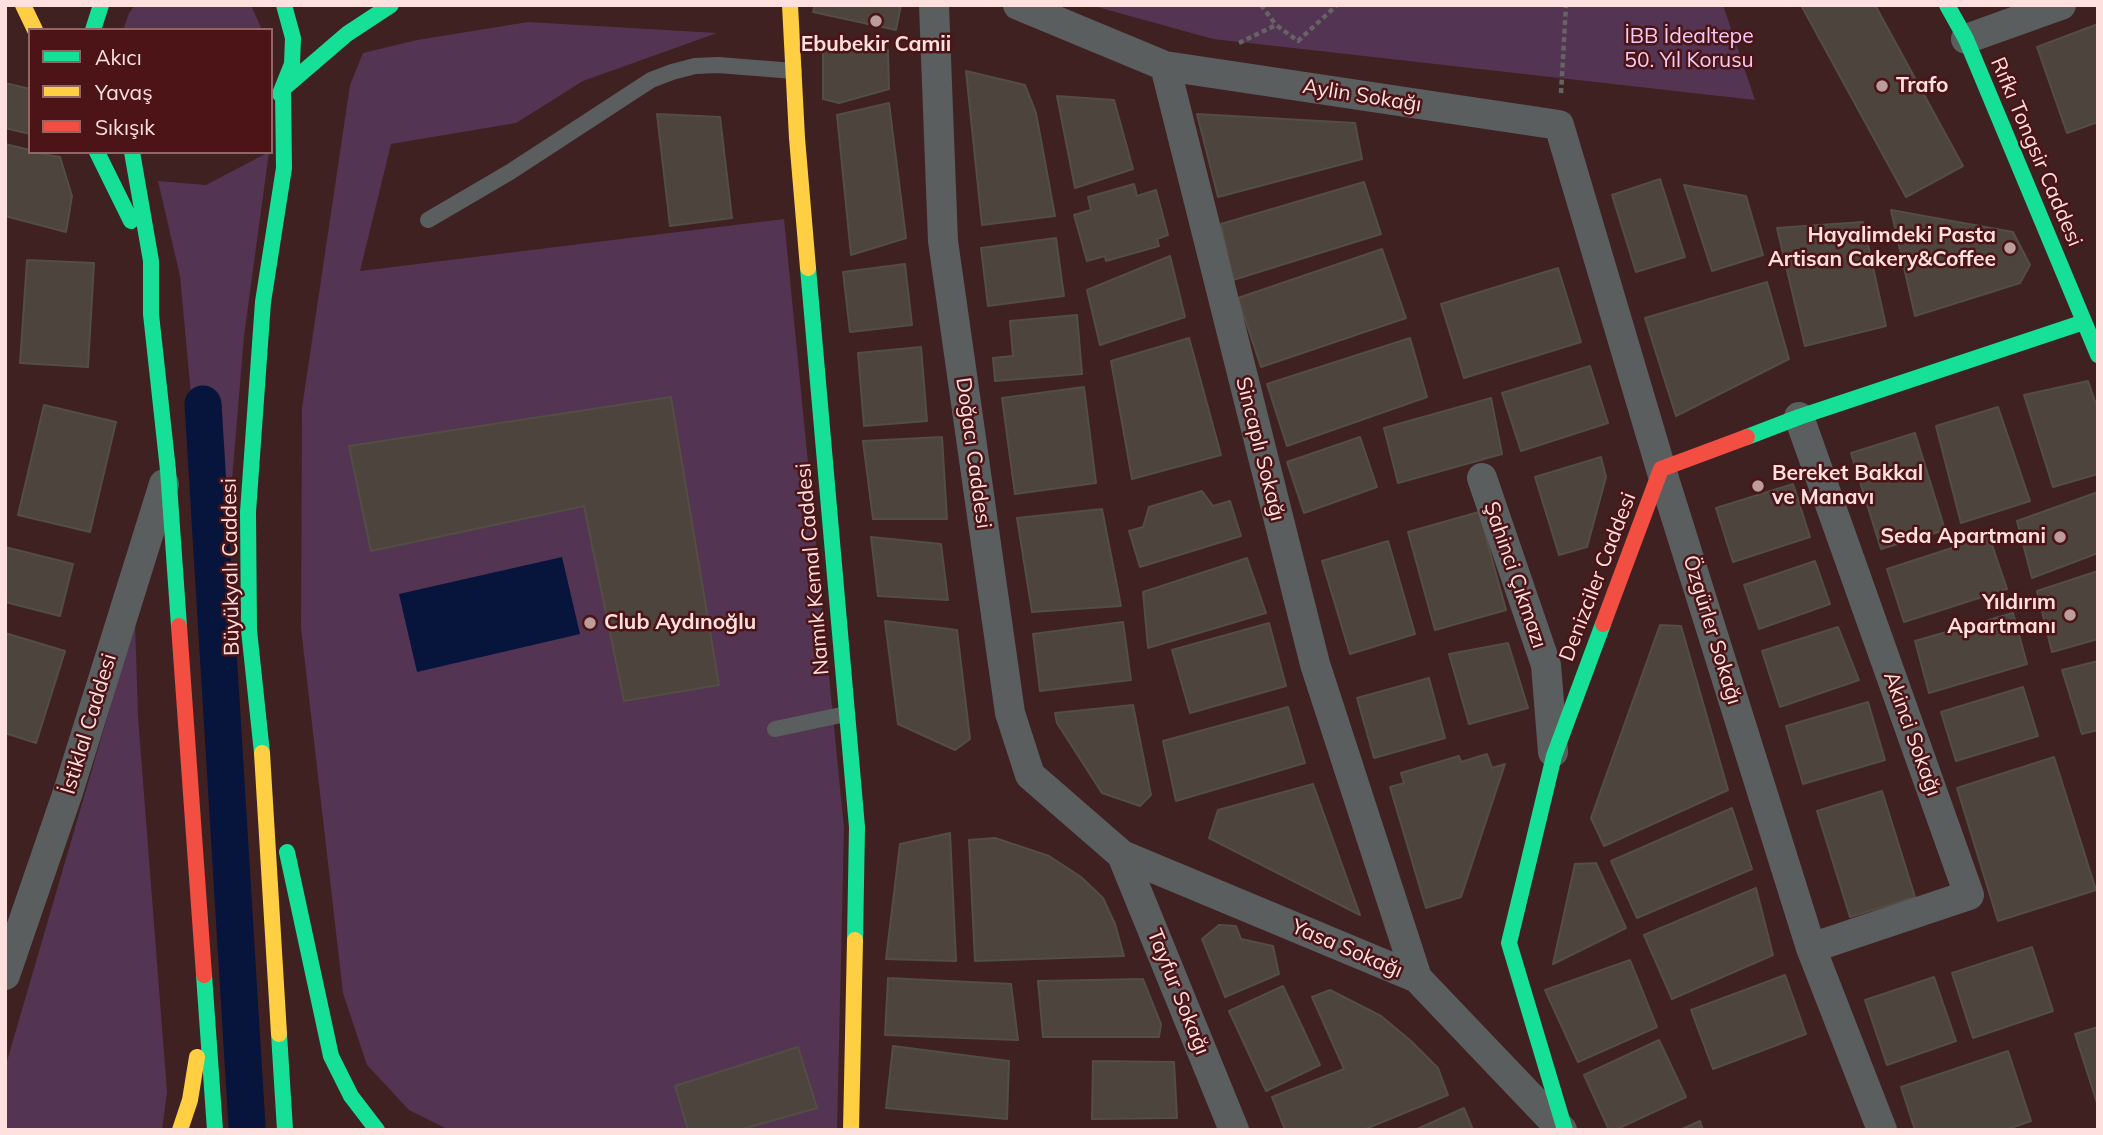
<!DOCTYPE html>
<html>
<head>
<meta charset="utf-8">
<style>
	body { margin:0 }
	#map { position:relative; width:2103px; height:1135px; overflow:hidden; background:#3f2122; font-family:Mulish,sans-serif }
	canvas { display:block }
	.frame { position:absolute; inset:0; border:7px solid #fee0de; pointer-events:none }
	.legend { position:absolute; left:28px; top:28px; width:245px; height:126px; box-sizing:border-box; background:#4c1416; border:2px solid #936666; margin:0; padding:9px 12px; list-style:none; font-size:21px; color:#fee0de }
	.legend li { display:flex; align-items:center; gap:14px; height:35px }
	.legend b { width:35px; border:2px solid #936666 }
</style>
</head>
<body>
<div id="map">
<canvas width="2103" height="1135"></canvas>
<div class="frame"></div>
<ul class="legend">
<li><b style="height:9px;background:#16e098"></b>Akıcı</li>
<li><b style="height:9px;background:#ffcf43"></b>Yavaş</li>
<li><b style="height:9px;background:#f24e42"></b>Sıkışık</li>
</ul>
</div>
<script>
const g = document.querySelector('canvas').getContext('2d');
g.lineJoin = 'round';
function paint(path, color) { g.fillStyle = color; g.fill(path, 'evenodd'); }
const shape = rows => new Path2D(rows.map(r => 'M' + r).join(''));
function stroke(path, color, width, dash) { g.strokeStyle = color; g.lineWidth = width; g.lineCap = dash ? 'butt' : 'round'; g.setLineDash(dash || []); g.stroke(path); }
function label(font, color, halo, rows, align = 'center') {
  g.font = font + ' Mulish,sans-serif'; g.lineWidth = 5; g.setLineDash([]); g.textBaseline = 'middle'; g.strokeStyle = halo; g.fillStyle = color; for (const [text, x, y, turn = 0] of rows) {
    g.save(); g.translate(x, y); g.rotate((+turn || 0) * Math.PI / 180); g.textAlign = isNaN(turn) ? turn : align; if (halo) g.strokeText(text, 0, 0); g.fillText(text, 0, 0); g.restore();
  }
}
const green = shape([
	[135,5,251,5,262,30,123,30,129,13],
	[1090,5,1723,5,1755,100,1213,39],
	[528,22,717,33,583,81,516,123,391,144,360,271,784,219,844,828,837,1130,449,1130,409,1110,367,1065,343,993,301,628,302,408,350,85,363,53,417,40],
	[269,152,244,336,222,600,211,610,180,276,158,181,206,185],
	[135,622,138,717,167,1092,162,1130,5,1130,5,1068]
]);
const water = shape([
	[562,557,580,634,417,672,399,594]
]);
const canal = shape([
	[203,404,247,1126]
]);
const building = shape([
	[815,5,901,5,896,30,813,12,815,5],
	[1801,5,1875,5,1963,166,1906,197,1801,5],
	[2098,24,2098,122,2067,133,2037,47,2098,24],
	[823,50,888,50,889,89,839,103,823,99,823,50],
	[966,71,1025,85,1036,113,1055,216,982,225,966,71],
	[5,83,30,89,30,134,5,128,5,83],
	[1057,96,1114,100,1133,169,1075,188,1057,96],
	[889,103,906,238,851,255,837,115,889,103],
	[657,114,720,117,732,218,670,226,657,114],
	[1197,114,1355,123,1362,159,1218,197,1197,114],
	[5,144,30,150,30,152,60,157,72,196,66,232,5,216,5,144],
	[1660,179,1685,257,1636,272,1612,195,1660,179],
	[1364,182,1381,234,1233,280,1221,224,1364,182],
	[1134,184,1137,196,1156,190,1168,235,1157,239,1159,246,1106,261,1105,256,1087,261,1074,215,1091,210,1088,197,1134,184],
	[1684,185,1746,196,1763,255,1712,271,1684,185],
	[1891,210,2013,232,2030,265,2020,283,1915,316,1891,210],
	[1863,222,1886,326,1805,346,1777,228,1863,222],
	[1056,238,1064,296,988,306,981,248,1056,238],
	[1382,249,1406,318,1261,367,1238,298,1382,249],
	[1170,256,1185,317,1100,345,1087,290,1170,256],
	[27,260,94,263,88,367,20,363,27,260],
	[905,264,912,325,850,332,843,272,905,264],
	[1558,268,1581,342,1464,378,1441,304,1558,268],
	[1767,282,1789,359,1676,416,1645,318,1767,282],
	[1077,315,1082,374,995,381,993,358,1013,356,1010,321,1077,315],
	[1189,338,1221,455,1132,479,1111,361,1189,338],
	[1410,338,1427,397,1287,446,1267,384,1410,338],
	[921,347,927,421,864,426,858,353,921,347],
	[1590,366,1608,423,1521,451,1502,393,1590,366],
	[2088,381,2098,410,2098,474,2053,487,2024,395,2088,381],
	[1084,387,1096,483,1015,494,1002,398,1084,387],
	[671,397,719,685,624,701,584,506,371,551,349,446,671,397],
	[1491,398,1502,454,1398,483,1384,428,1491,398],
	[44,405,116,422,90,532,18,515,44,405],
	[1998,407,2030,501,1961,523,1936,426,1998,407],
	[1915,433,1945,530,1881,549,1851,453,1915,433],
	[942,437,947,519,873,519,863,441,942,437],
	[1360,437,1377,487,1304,513,1287,462,1360,437],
	[1601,457,1606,477,1587,547,1559,555,1535,477,1601,457],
	[1793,484,1810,537,1733,562,1716,508,1793,484],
	[1202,491,1213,506,1230,501,1241,536,1140,567,1129,531,1143,527,1149,507,1202,491],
	[2098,492,2098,553,2032,578,2017,521,2098,492],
	[1102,509,1121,606,1032,612,1017,518,1102,509],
	[1479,512,1506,610,1435,630,1408,532,1479,512],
	[1989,536,2007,589,1904,622,1887,569,1989,536],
	[871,537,941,544,948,600,878,596,871,537],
	[1388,541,1415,634,1350,654,1322,561,1388,541],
	[5,547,73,564,60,616,5,602,5,547],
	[1247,558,1266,613,1148,648,1143,592,1247,558],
	[1815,561,1830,604,1759,629,1744,585,1815,561],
	[2098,571,2098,639,2052,652,2037,591,2098,571],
	[2013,613,2027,664,1929,693,1915,641,2013,613],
	[885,621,957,630,970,739,955,750,898,724,885,621],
	[1123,622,1131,680,1040,691,1033,634,1123,622],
	[1269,623,1286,686,1190,713,1172,650,1269,623],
	[1660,625,1681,626,1728,790,1604,846,1591,818,1660,625],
	[1838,627,1859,680,1780,707,1762,651,1838,627],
	[5,633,65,651,36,743,5,733,5,633],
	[1508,643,1528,708,1469,724,1449,654,1508,643],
	[2098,661,2098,730,2082,734,2062,670,2098,661],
	[1429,678,1445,738,1374,758,1357,698,1429,678],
	[2023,687,2038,736,1956,761,1941,712,2023,687],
	[1868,702,1885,760,1803,784,1786,726,1868,702],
	[1133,705,1151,795,1140,806,1102,793,1057,723,1055,713,1133,705],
	[1288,707,1305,763,1176,801,1163,741,1288,707],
	[1487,754,1492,768,1505,764,1461,897,1426,908,1390,787,1404,783,1401,773,1459,756,1461,762,1487,754],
	[2054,757,2096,890,1998,921,1957,788,2054,757],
	[1313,784,1360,915,1209,838,1218,810,1313,784],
	[1882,791,1915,897,1850,917,1817,811,1882,791],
	[1732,808,1752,869,1637,918,1611,861,1732,808],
	[950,833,956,961,886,959,900,844,950,833],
	[995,838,1049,856,1081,877,1103,898,1115,924,1124,956,975,961,969,840,995,838],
	[1596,863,1626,928,1553,964,1575,864,1596,863],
	[1756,888,1773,955,1672,999,1644,935,1756,888],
	[1219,925,1236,926,1241,939,1273,946,1279,974,1225,997,1202,939,1219,925],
	[2032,947,2053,1011,1973,1038,1952,973,2032,947],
	[1630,960,1657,1027,1578,1062,1545,990,1630,960],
	[1785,975,1806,1034,1713,1069,1691,1010,1785,975],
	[1934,977,1956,1041,1887,1065,1865,1000,1934,977],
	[888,978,1011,984,1018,1040,885,1035,888,978],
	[1143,979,1161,1024,1159,1037,1043,1037,1038,981,1143,979],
	[1283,986,1320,1065,1266,1091,1229,1011,1283,986],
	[1330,990,1381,1016,1411,1041,1438,1068,1448,1095,1363,1130,1285,1130,1272,1097,1344,1069,1312,997,1330,990],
	[2098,1027,2098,1106,2075,1034,2098,1027],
	[1659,1040,1686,1097,1615,1130,1609,1130,1584,1075,1659,1040],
	[893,1046,1009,1061,1007,1119,886,1108,893,1046],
	[798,1047,817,1108,739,1130,688,1130,675,1086,798,1047],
	[2008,1051,2031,1121,2005,1130,1915,1130,1901,1087,2008,1051],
	[1093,1061,1174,1062,1177,1118,1092,1119,1093,1061],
	[1464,1108,1473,1130,1415,1130,1464,1108],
	[1700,1121,1703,1130,1680,1130,1700,1121]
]);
const path = shape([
	[1261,5,1276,25],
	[1239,43,1276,25,1298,41,1337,5],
	[1561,93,1566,5]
]);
const lane = shape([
	[428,220,510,172,651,80,672,72,695,66,718,65,794,71],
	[775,729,846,714]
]);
const street = shape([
	[934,5,943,241,1010,713,1030,775,1122,855,1417,978,1562,1130],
	[1018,5,1165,66,1315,664,1417,978],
	[1966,39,2061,5],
	[1165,66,1559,125,1661,469,1811,948,1882,1130],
	[1799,417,1969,895,1811,948],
	[1482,478,1546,665,1553,752],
	[1122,855,1234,1130],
	[5,975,68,792,164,484]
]);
const fast = shape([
	[1947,5,1966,39,2098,355],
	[93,30,101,5],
	[283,89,347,34,391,5],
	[280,94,292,64,293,38,284,5],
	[97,152,131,221],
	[132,152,151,261,151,314,168,470,179,626],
	[808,268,857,827,855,940],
	[1747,437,1799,417,2084,322],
	[262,753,249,630,248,512,263,302,284,168,283,89],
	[287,852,331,1056,351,1096,377,1130],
	[204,975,215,1130],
	[279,1034,285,1130],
	[1565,1130,1509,943,1554,756,1603,624]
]);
const slow = shape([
	[23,5,35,30],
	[790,5,797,138,808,268],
	[262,753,279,1034],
	[180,1130,190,1100,197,1057],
	[851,1130,855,940]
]);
const jam = shape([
	[1603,624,1661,469,1747,437],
	[179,626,204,975]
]);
const markers = [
	[876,21,7,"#bb9d9c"],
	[1882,86,7,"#bb9d9c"],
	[2010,248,7,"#bb9d9c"],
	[1758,486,7,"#bb9d9c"],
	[2060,537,7,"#bb9d9c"],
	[2070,615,7,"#bb9d9c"],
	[590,623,7,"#bb9d9c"]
];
const parkNames = [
	["İBB İdealtepe",1689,37],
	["50. Yıl Korusu",1689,61]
];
const poiNames = [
	["Ebubekir Camii",876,45,"center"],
	["Trafo",1896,86],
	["Hayalimdeki Pasta",1996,236,"right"],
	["Artisan Cakery&Coffee",1996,260,"right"],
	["Bereket Bakkal",1772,474],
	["ve Manavı",1772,498],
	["Seda Apartmani",2046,537,"right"],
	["Yıldırım",2056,603,"right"],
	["Apartmanı",2056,627,"right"],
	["Club Aydınoğlu",604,623]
];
const streetNames = [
	["Aylin Sokağı",1362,96,9],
	["Rıfkı Tongsir Caddesi",2036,152,67],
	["Sincaplı Sokağı",1260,449,76],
	["Doğacı Caddesi",973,453,82],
	["Büyükyalı Caddesi",231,567,-91],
	["Namık Kemal Caddesi",813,569,-95],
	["Şahinci Çıkmazı",1515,575,71],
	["Denizciler Caddesi",1598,577,-69],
	["Özgürler Sokağı",1712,630,73],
	["İstiklal Caddesi",89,724,-73],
	["Akinci Sokağı",1912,734,70],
	["Yasa Sokağı",1347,949,23],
	["Tayfur Sokağı",1178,992,68]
];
paint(green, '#533452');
paint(water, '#07153c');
stroke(canal, '#07153c', 37);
paint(building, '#4d443d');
stroke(building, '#534e45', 2);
stroke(path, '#676364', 4.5, [5, 3.5]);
stroke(lane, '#5b5e5f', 16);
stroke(street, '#5b5e5f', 30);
stroke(fast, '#16e098', 16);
stroke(slow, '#ffcf43', 16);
stroke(jam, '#f24e42', 16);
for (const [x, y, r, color] of markers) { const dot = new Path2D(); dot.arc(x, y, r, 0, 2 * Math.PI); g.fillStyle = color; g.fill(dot); stroke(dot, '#4c1416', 2.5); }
label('21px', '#f1ccf7', '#4c1416', parkNames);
label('bold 21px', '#fee0de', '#4c1416', poiNames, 'left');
label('21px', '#fee0de', '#4c1416', streetNames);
</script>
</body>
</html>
